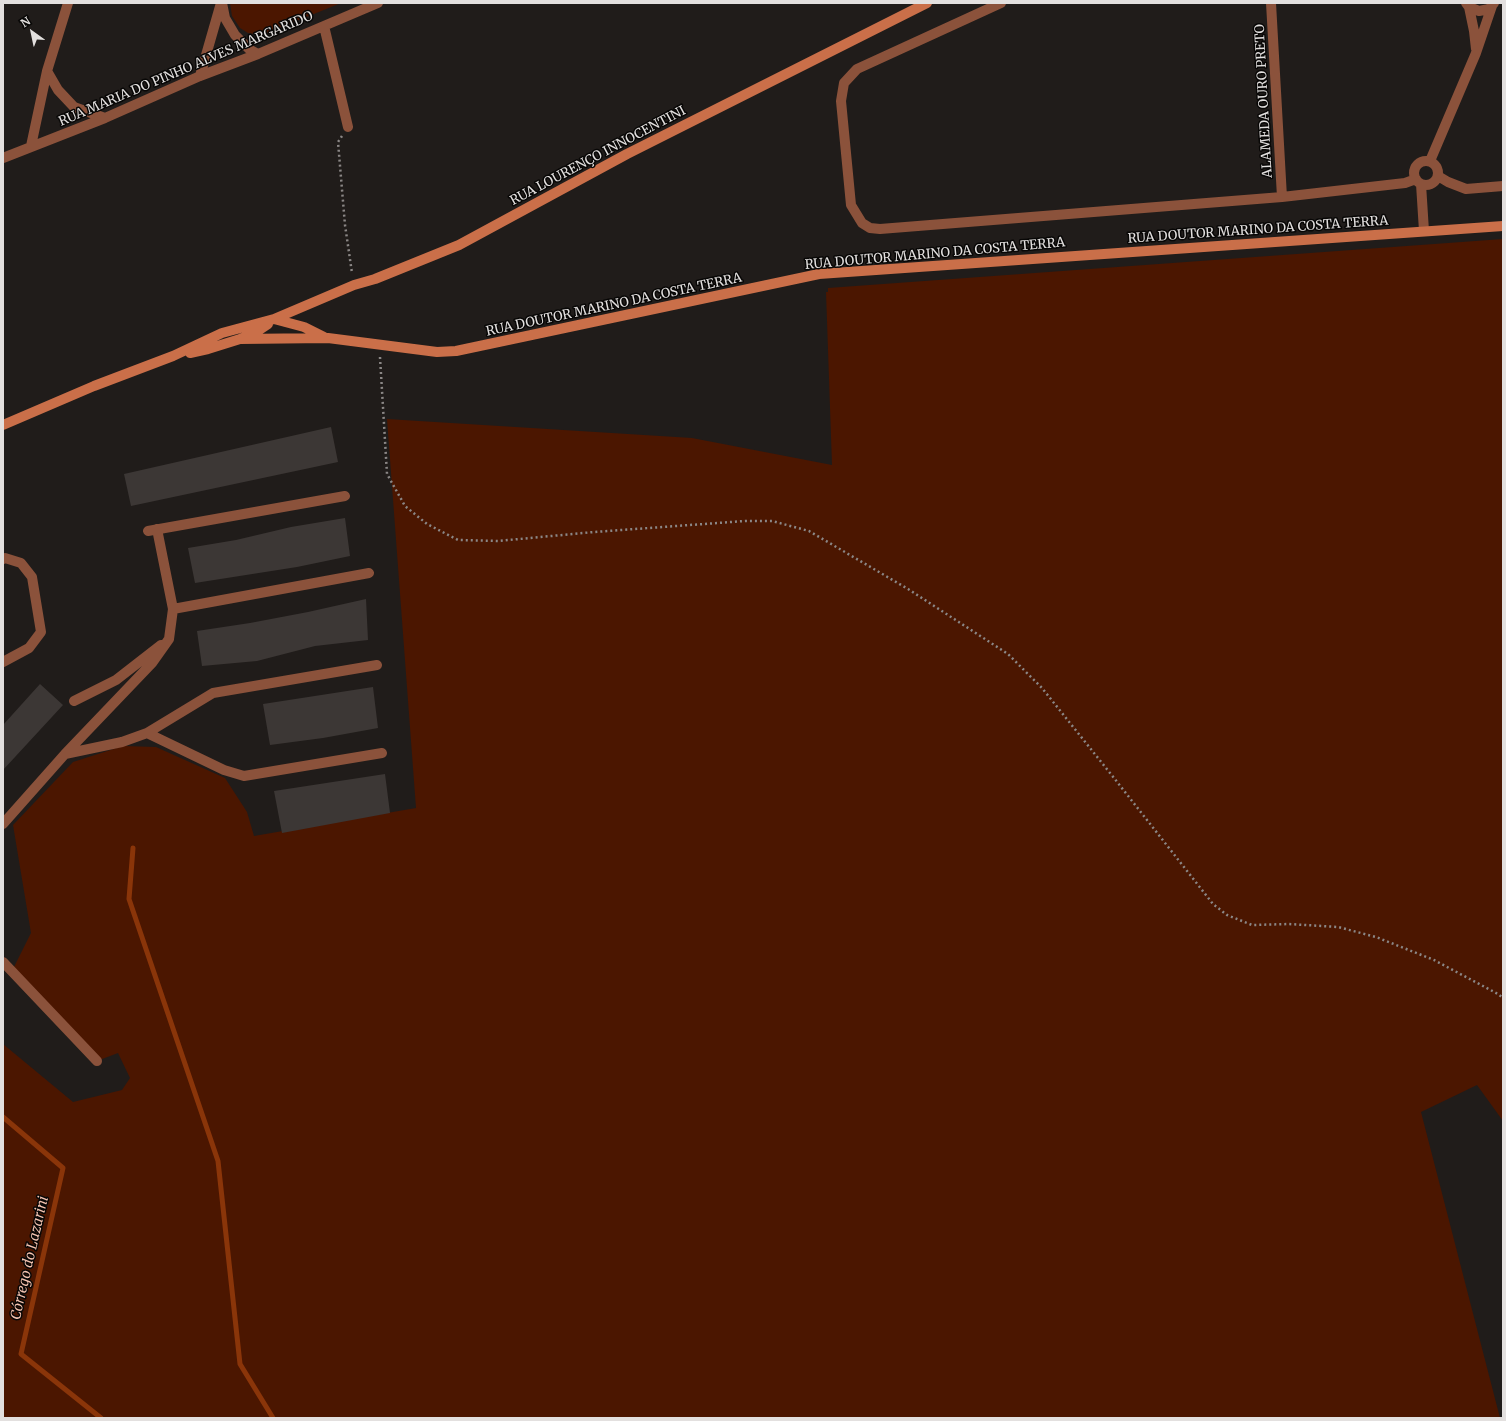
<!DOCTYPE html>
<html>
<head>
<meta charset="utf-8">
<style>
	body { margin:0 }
	#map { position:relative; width:1506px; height:1421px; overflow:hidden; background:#201c1a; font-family:Merriweather,serif }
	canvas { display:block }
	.frame { position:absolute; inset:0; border:4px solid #e3e0df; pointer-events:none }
	.north { position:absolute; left:12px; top:12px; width:40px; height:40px; -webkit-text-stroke:3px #080706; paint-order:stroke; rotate:327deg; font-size:11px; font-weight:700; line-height:16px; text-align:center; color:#e3e0df }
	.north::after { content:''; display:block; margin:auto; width:14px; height:18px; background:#e3e0df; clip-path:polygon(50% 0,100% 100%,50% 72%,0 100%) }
</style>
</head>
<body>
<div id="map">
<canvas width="1506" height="1421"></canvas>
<div class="frame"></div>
<div class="north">N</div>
</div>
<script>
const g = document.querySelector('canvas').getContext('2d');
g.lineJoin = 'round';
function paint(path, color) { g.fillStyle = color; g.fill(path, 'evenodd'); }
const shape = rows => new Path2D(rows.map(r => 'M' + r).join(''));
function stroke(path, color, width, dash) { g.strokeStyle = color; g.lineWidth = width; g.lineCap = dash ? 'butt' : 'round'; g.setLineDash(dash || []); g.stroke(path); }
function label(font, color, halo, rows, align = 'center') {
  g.font = font + ' Merriweather,serif'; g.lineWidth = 3; g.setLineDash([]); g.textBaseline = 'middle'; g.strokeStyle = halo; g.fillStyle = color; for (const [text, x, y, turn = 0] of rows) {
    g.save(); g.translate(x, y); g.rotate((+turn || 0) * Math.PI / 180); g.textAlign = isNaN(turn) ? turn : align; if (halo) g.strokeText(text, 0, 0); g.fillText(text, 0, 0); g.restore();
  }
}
const green = shape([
	[230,3,341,3,262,35,248,33,240,28,232,16],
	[1503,239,1503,1121,1477,1085,1421,1112,1500,1418,3,1418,3,1044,73,1102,122,1090,130,1078,118,1053,97,1061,12,971,31,933,13,825,73,762,123,746,156,747,225,778,247,812,254,836,416,808,387,419,692,438,832,465,826,292,828,292,828,288]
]);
const stream = shape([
	[133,848,129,899,218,1161,240,1364,273,1418],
	[3,1117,63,1168,21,1354,101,1418]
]);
const building = shape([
	[331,427,338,462,131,506,124,474],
	[345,518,350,556,297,567,195,583,188,548,236,540,291,527],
	[366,599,368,640,315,646,257,661,202,666,197,631,250,623,308,612],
	[40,684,63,705,3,770,3,725],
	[373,687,378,728,323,738,270,745,263,704],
	[385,774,390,813,282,833,274,791]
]);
const path = shape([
	[342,136,338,142,345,225,352,273],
	[380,357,387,474,405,506,427,524,458,540,498,541,594,532,745,521,772,521,809,531,908,589,1008,654,1042,688,1114,778,1213,904,1227,915,1252,925,1289,924,1338,927,1376,937,1434,960,1498,994,1503,998]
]);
const minor = shape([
	[222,3,225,18,235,35,249,49,258,54],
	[1001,3,857,69,844,83,841,101,851,205,862,223,870,228,880,229,1282,197,1405,183,1416,179],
	[1271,3,1282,197],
	[1466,3,1469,7,1479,11,1489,9,1494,3],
	[1469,7,1474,31,1476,49],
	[324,26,348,127],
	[47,71,58,90,74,107,105,118],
	[200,76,221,3],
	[31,146,47,71,68,3],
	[3,158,105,118,200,76,258,54,378,3],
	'1414 173a12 12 0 1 1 24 0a12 12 0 1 1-24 0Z',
	[1430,161,1476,53,1492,6],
	[1438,176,1448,182,1466,189,1503,186],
	[1421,184,1424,231],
	[157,529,173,609,369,573],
	[148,531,345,496],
	[3,559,5,558,21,563,32,577,41,632,29,648,3,662],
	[74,701,116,680,161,645],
	[147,733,213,693,377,665],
	[65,754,152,663,169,639,173,609],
	[3,824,65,754,122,742,147,733,224,770,244,776,382,753],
	[3,962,97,1061]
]);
const secondary = shape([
	[274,319,304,327,324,337],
	[240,339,328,338,437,352,456,351,819,274,1503,226],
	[190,353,208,349,240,339,253,334,268,324],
	[3,425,94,386,173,356,222,333,274,319,354,285,375,279,459,245,627,154,927,3]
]);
const streetNames = [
	["RUA MARIA DO PINHO ALVES MARGARIDO",186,69,-23],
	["ALAMEDA OURO PRETO",1264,101,-93],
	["RUA LOURENÇO INNOCENTINI",598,156,-28],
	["RUA DOUTOR MARINO DA COSTA TERRA",1258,230,-4],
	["RUA DOUTOR MARINO DA COSTA TERRA",935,254,-5],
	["RUA DOUTOR MARINO DA COSTA TERRA",614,305,-12]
];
const waterNames = [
	["Córrego do Lazarini",30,1258,-77]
];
paint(green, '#4b1600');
stroke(stream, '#8a3509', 5);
paint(building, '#3c3735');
stroke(path, '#8b8786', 2.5, [2, 3]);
stroke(minor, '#8b523b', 10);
stroke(secondary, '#ca6f49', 10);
label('13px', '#e3e0df', '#080706', streetNames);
label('italic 14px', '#f4c3b0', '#080706', waterNames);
</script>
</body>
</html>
